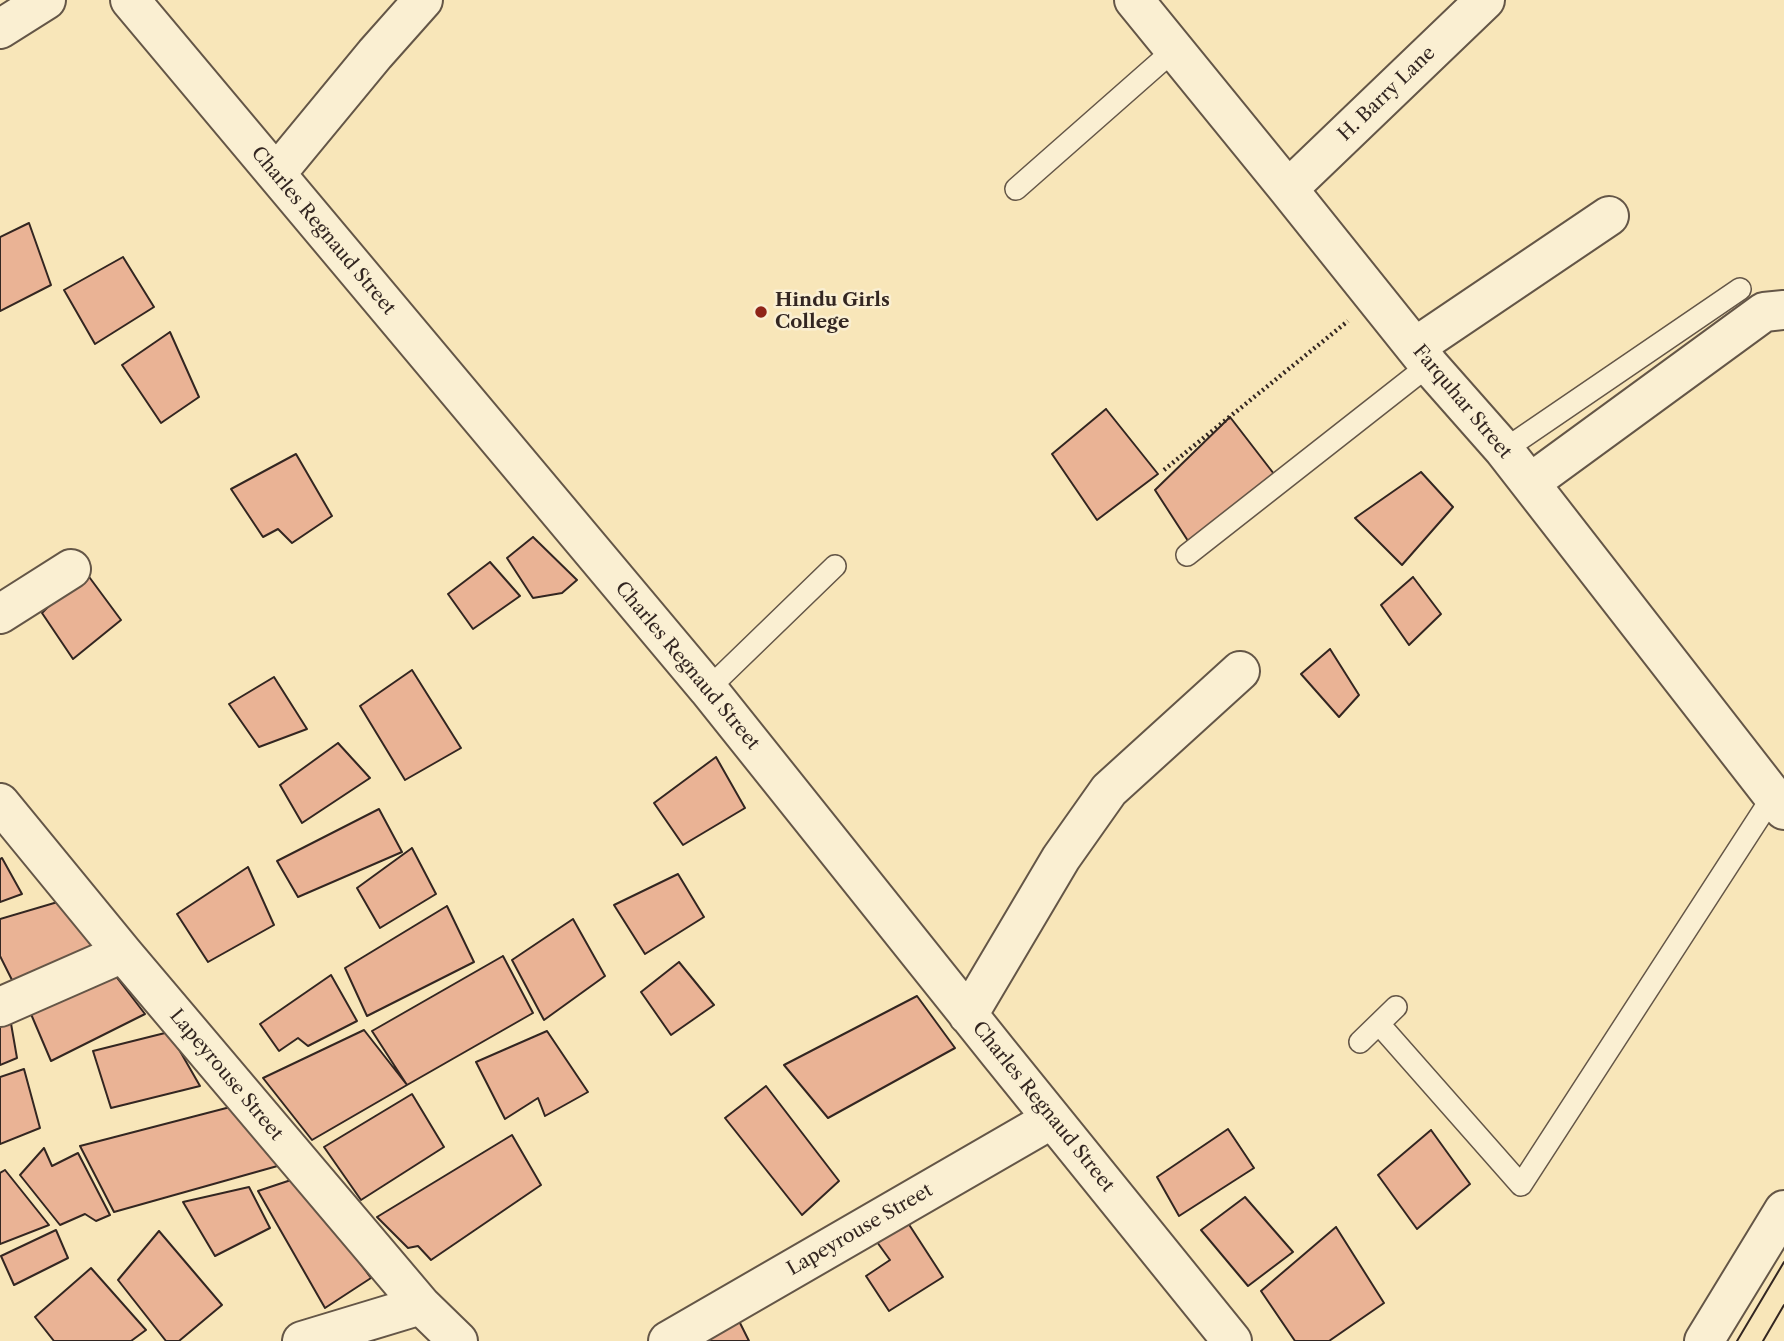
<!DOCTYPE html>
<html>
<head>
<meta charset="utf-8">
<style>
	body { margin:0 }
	canvas { display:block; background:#f8e6b9 }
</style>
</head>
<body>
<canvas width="1784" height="1341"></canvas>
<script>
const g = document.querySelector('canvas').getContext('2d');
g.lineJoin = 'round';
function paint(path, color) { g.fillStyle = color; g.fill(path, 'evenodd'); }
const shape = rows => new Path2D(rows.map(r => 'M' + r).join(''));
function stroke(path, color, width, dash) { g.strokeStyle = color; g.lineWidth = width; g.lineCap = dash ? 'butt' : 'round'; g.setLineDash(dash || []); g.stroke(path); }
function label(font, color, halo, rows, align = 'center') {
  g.font = font + ' "Libre Caslon Text",serif'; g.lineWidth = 5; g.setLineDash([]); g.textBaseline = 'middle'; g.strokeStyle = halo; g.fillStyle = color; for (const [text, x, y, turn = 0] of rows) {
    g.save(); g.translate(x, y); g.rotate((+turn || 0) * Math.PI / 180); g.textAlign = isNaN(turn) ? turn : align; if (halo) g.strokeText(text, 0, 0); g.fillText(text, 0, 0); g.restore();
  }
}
const building = shape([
	[29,223,51,285,0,311,0,237,29,223],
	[123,257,154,307,95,344,64,290,123,257],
	[170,332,199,397,161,423,122,365,170,332],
	[1106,409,1158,474,1097,520,1052,454,1106,409],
	[1230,417,1274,474,1190,544,1155,490,1230,417],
	[296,454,332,516,292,543,278,529,263,537,231,489,296,454],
	[1421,472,1453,507,1402,565,1355,518,1421,472],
	[533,537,577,580,562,593,533,598,507,558,533,537],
	[490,562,520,596,473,629,448,594,490,562],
	[84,570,121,620,73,659,42,613,84,570],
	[1413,577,1441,614,1409,645,1381,605,1413,577],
	[1330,649,1359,695,1339,717,1301,674,1330,649],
	[412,670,461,748,405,780,360,706,412,670],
	[274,677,307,729,259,747,229,704,274,677],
	[338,743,370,778,302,823,280,785,338,743],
	[716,757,745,808,683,845,654,803,716,757],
	[379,809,402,852,298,897,277,861,379,809],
	[412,848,436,894,380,928,357,888,412,848],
	[2,858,22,894,0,902,0,859,2,858],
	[248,867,274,925,208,962,177,914,248,867],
	[678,874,704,917,645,954,614,905,678,874],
	[61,901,99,951,18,992,0,956,0,919,61,901],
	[447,906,474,962,367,1016,345,968,447,906],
	[573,919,605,976,544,1020,512,960,573,919],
	[503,956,533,1013,407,1085,372,1031,503,956],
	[679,962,714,1005,671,1035,641,992,679,962],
	[108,966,145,1014,51,1061,28,1007,108,966],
	[331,975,357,1021,308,1046,298,1038,279,1051,260,1024,331,975],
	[917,996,955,1048,828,1118,784,1065,917,996],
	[9,1012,17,1058,0,1065,0,1015,9,1012],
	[364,1030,407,1085,312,1140,263,1078,364,1030],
	[547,1031,588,1092,545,1116,538,1098,505,1119,476,1062,547,1031],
	[169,1032,200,1086,111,1108,93,1051,169,1032],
	[24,1069,40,1128,0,1144,0,1077,24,1069],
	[766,1086,839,1181,802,1215,725,1118,766,1086],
	[412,1094,444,1147,361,1200,324,1147,412,1094],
	[238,1105,281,1165,114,1212,80,1146,238,1105],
	[1228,1129,1254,1168,1179,1216,1157,1177,1228,1129],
	[1431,1130,1470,1184,1417,1229,1378,1175,1431,1130],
	[512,1135,541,1185,431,1260,418,1246,408,1248,377,1217,512,1135],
	[44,1148,52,1166,78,1153,110,1215,96,1221,85,1214,60,1225,20,1175,44,1148],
	[5,1170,49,1225,0,1244,0,1173,5,1170],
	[297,1178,371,1278,325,1308,258,1191,297,1178],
	[249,1187,270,1228,215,1256,183,1202,249,1187],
	[1245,1197,1293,1252,1248,1286,1201,1230,1245,1197],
	[908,1223,943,1277,889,1311,866,1276,890,1260,877,1242,908,1223],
	[1336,1227,1384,1303,1329,1341,1295,1341,1261,1291,1336,1227],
	[56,1230,68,1258,14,1285,1,1256,56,1230],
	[159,1231,222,1305,179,1341,166,1341,118,1280,159,1231],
	[91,1268,146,1330,131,1341,54,1341,35,1317,91,1268],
	[737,1317,749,1341,692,1341,737,1317]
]);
const path = shape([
	[1164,470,1348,321]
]);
const lane = shape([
	[1016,189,1175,49],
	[1504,450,1740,289],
	[1187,555,1429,365],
	[708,689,835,566],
	[1379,1024,1521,1185,1773,796],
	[1360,1042,1396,1007]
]);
const street = shape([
	[130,0,708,689,999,1053,1232,1341],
	[1134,0,1288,189,1429,365,1504,450,1784,810],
	[0,29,46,0],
	[276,174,375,54,423,0],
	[1288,189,1485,0],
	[1415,347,1609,216],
	[1530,483,1764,312,1784,310],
	[0,614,71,569],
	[0,803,123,953,421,1305,458,1341],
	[0,1007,123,953],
	[968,1015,1061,858,1109,790,1240,671],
	[302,1341,421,1305],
	[668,1341,1052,1119],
	[1704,1341,1784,1210]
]);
const tram = shape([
	[1737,1341,1784,1262],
	[1763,1341,1784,1305]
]);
const markers = [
	[761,312,7,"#8f2418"]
];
const streetNames = [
	["H. Barry Lane",1387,94,-44],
	["Charles Regnaud Street",323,231,50],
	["Farquhar Street",1462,402,50],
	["Charles Regnaud Street",687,666,50],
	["Lapeyrouse Street",226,1075,50],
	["Charles Regnaud Street",1043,1107,51],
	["Lapeyrouse Street",860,1230,-30]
];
const poiNames = [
	["Hindu Girls",775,301],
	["College",775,323]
];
paint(building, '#eab395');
stroke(building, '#332621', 2);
stroke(lane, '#645647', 24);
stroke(street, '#645647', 42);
stroke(path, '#332621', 4.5, [2, 3.5]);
stroke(lane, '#faefd2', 21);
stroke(street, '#faefd2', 38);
stroke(tram, '#332621', 2);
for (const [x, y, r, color] of markers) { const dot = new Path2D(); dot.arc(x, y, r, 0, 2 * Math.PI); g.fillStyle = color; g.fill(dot); stroke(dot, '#faefd2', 2.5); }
label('19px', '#332621', '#faefd2', streetNames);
label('bold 19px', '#332621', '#faefd2', poiNames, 'left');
</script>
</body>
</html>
